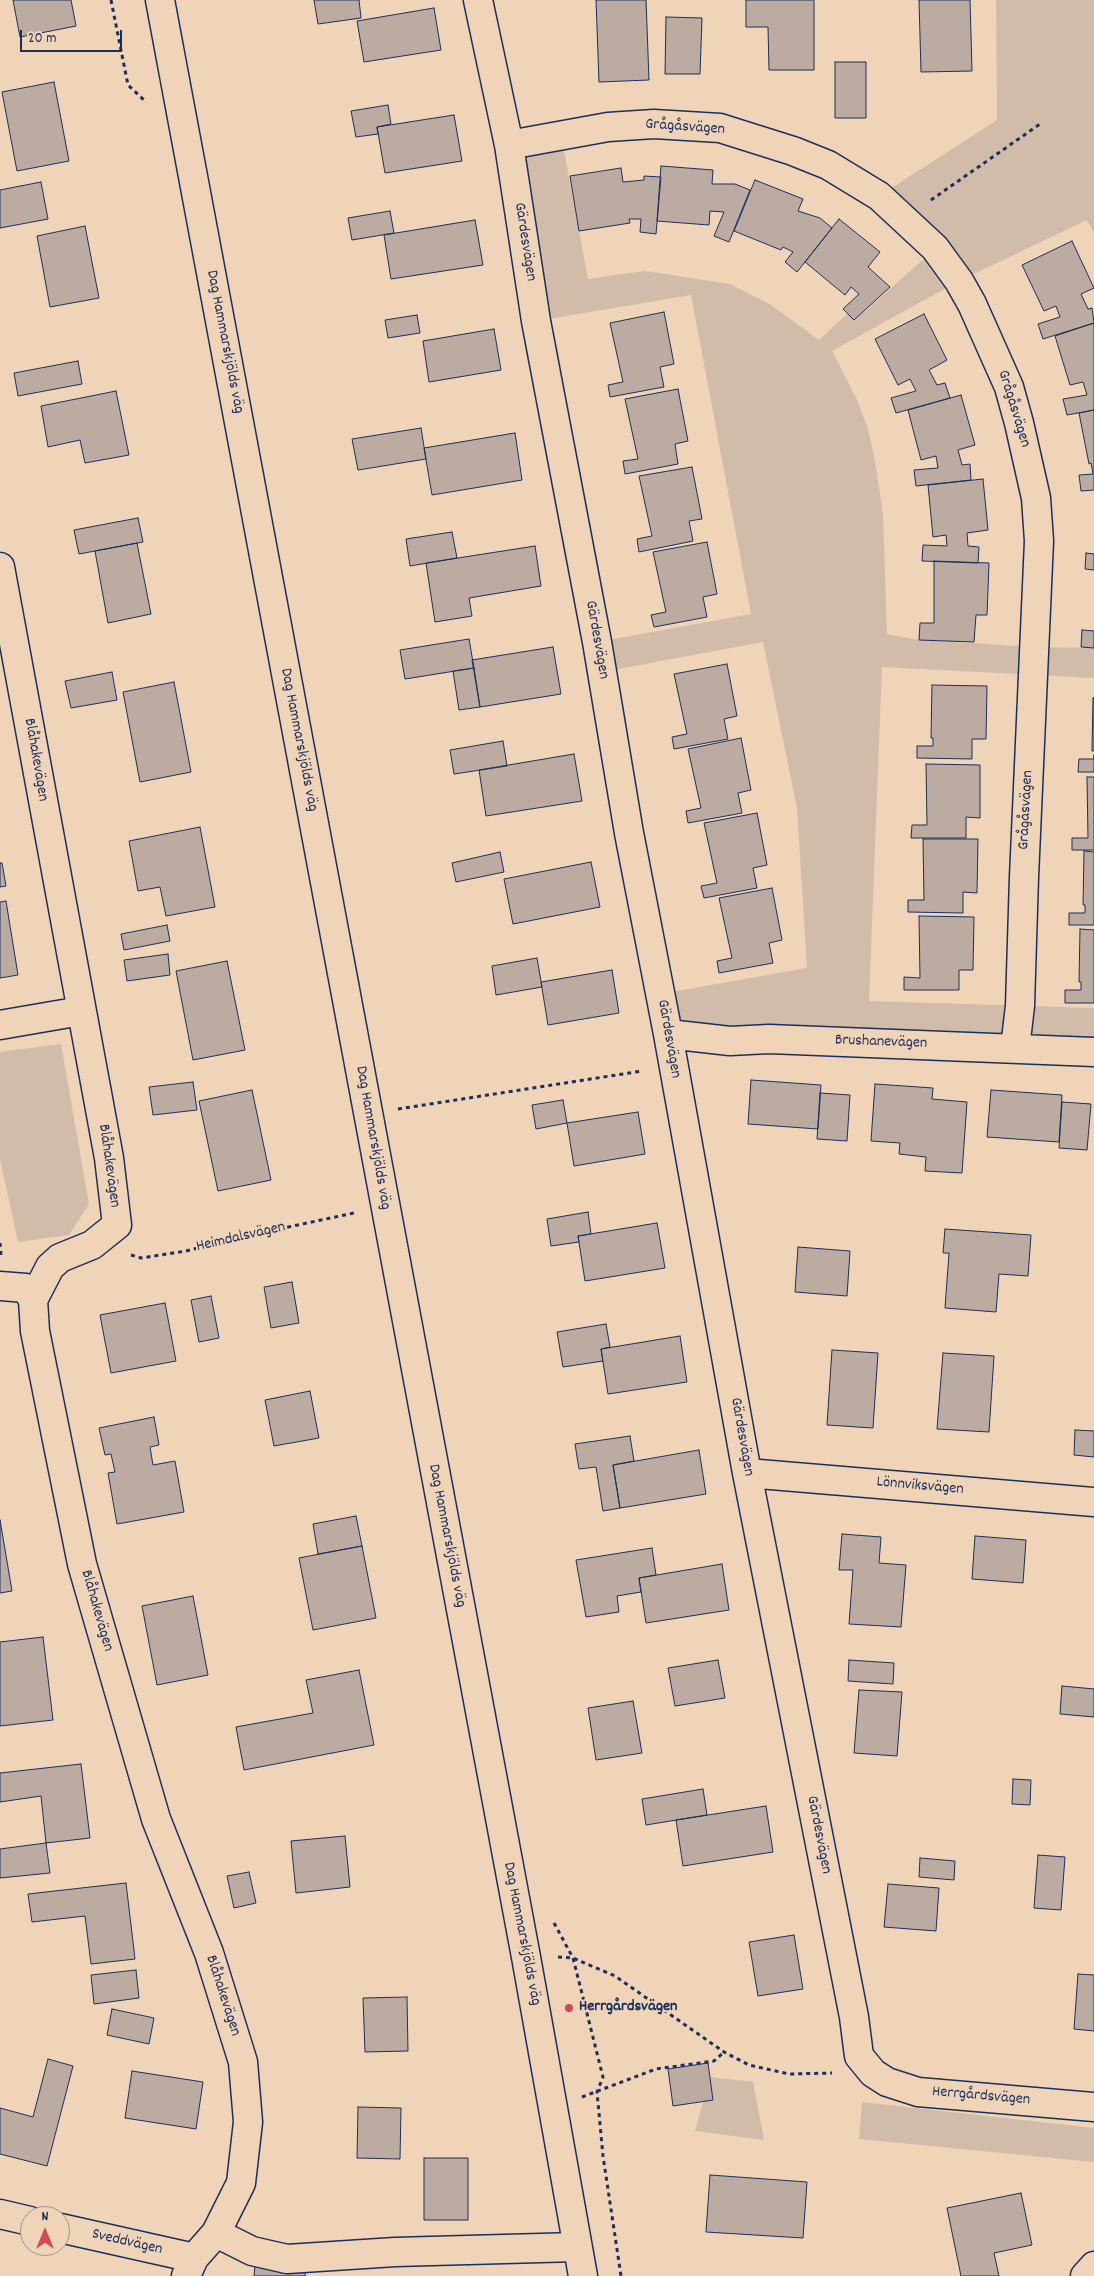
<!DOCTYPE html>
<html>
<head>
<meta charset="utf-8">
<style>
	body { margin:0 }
	#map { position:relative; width:1094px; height:2276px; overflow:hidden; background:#f0d4b7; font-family:Dekko,sans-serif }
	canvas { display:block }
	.north { position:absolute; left:20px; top:2206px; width:50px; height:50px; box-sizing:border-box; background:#f0d4b7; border:1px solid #9b9293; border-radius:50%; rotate:0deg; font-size:14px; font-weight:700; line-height:20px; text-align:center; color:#1b2f5e }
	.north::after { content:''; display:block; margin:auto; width:18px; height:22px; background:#d1495b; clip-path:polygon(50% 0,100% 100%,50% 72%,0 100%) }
	.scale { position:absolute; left:20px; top:30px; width:102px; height:22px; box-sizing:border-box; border:2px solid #1b2f5e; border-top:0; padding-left:6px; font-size:15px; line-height:18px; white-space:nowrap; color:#1b2f5e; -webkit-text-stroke:4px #f0d4b7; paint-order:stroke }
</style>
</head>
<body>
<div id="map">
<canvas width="1094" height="2276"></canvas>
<div class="north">N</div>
<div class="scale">20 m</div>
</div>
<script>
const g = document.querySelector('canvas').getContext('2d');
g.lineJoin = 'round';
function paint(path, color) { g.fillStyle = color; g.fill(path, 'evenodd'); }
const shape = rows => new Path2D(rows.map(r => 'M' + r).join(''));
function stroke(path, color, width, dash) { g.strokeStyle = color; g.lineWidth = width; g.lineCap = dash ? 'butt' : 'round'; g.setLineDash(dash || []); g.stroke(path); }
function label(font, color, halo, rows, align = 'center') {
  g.font = font + ' Dekko,sans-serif'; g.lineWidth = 4; g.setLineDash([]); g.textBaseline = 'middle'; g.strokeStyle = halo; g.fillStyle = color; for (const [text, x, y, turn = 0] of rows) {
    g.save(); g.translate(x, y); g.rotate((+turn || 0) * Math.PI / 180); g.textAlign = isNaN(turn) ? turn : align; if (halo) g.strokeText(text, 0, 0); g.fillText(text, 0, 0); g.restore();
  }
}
const green = shape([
	[996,0,1094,0,1094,233,1087,220,959,281,832,351,857,400,868,429,875,461,883,514,887,634,919,640,1036,647,1094,648,1094,678,882,667,869,1001,1094,1008,1094,1052,668,1034,660,994,807,968,797,808,763,642,602,672,597,642,751,614,691,295,536,321,509,145,561,135,588,279,645,271,730,284,771,305,819,340,848,313,855,320,935,249,879,196,997,120],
	[61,1044,89,1204,69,1235,18,1242,0,1159,0,1052],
	[710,2077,753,2082,764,2140,695,2131],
	[862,2102,1094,2128,1094,2162,859,2139]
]);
const building = shape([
	[13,0,71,0,76,26,20,37,13,0],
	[314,0,359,0,361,18,318,24,314,0],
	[596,0,646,0,649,80,599,82,596,0],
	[746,0,814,0,814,70,769,70,768,27,746,27,746,0],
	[919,0,970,0,972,71,921,72,919,0],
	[434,8,441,50,364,62,357,21,434,8],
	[666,17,702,18,700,74,665,74,666,17],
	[835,62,866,62,866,118,835,118,835,62],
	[54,82,69,161,17,171,2,92,54,82],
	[388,105,391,124,377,127,378,134,356,137,351,111,388,105],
	[454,115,462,161,385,173,377,127,454,115],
	[661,166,713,170,712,184,735,184,750,190,729,242,714,236,724,212,710,211,709,225,657,221,661,166],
	[621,168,623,182,644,180,644,176,661,177,656,234,640,232,641,219,629,219,630,223,579,231,570,176,621,168],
	[755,180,803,199,798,211,820,218,832,228,797,272,785,262,793,252,783,247,781,250,734,231,755,180],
	[41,182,48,219,0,228,0,190,41,182],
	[390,211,394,233,352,240,348,218,390,211],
	[839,219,880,252,868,267,890,287,854,320,843,309,859,294,851,287,845,295,805,262,839,219],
	[475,220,483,265,391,279,384,235,475,220],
	[85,226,99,298,50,307,37,236,85,226],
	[1072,241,1094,288,1081,294,1088,309,1092,308,1094,323,1043,339,1038,324,1060,317,1056,306,1044,311,1022,265,1072,241],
	[664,312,674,364,660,367,664,387,610,397,608,385,623,382,610,323,664,312],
	[924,314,947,360,929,370,937,385,945,383,950,398,896,413,891,398,916,391,910,379,898,385,875,339,924,314],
	[417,315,420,333,388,338,385,320,417,315],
	[1094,323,1094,410,1067,415,1063,399,1087,395,1083,382,1070,385,1055,336,1094,323],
	[494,329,501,370,429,382,423,341,494,329],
	[78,361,82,384,18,396,14,373,78,361],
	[678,389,688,441,675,444,678,464,625,474,623,461,638,459,625,399,678,389],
	[116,391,129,455,85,463,80,440,48,447,41,406,116,391],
	[961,395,975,445,958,450,962,465,970,464,971,480,916,486,914,470,938,468,936,456,921,460,908,410,961,395],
	[1094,410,1094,490,1081,491,1079,475,1093,474,1091,463,1089,464,1079,413,1094,410],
	[421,428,426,459,358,470,352,439,421,428],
	[515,433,522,480,432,495,424,448,515,433],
	[692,467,702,519,689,521,693,541,639,552,637,539,652,536,639,476,692,467],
	[983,479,988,530,967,533,968,546,979,547,978,563,922,561,923,545,947,546,946,535,933,537,928,485,983,479],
	[138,518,143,542,79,554,74,530,138,518],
	[452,532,457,558,410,566,406,539,452,532],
	[707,542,717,594,703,597,707,617,654,627,651,615,666,612,653,552,707,542],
	[137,543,151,614,108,623,95,551,137,543],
	[535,546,541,586,469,598,472,616,435,622,426,563,535,546],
	[1086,553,1094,554,1094,570,1085,569,1086,553],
	[934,561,989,563,987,615,976,615,974,642,919,640,920,623,934,623,934,561],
	[1082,630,1094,631,1094,648,1081,647,1082,630],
	[469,639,474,668,405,679,400,650,469,639],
	[553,647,561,694,480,707,472,660,553,647],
	[727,664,737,716,724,719,728,739,674,749,672,737,687,734,674,674,727,664],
	[474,668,480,707,459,710,453,671,474,668],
	[112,672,117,700,71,708,65,681,112,672],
	[174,682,191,772,140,782,123,692,174,682],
	[932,685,987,686,986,739,972,739,972,759,917,758,917,746,933,746,933,738,931,738,932,685],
	[1093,698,1094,698,1094,751,1092,751,1093,698],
	[741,738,751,790,738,793,742,813,688,823,686,811,701,808,688,749,741,738],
	[503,741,507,766,454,774,450,750,503,741],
	[574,754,582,801,486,816,479,770,574,754],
	[1094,755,1094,772,1078,772,1079,759,1094,759,1094,755],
	[926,764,980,765,980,818,966,817,966,838,911,838,912,825,927,825,926,764],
	[1087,777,1094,777,1094,850,1072,850,1072,838,1088,838,1087,777],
	[757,813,767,865,753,868,757,888,704,898,701,886,717,883,704,823,757,813],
	[200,827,215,907,166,916,160,887,138,891,129,841,200,827],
	[923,839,978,839,977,893,963,892,963,913,908,912,908,900,924,900,923,839],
	[1084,851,1094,852,1094,925,1069,925,1069,913,1085,913,1085,905,1083,905,1084,851],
	[500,852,504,872,456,882,452,863,500,852],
	[591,862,600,907,513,924,504,879,591,862],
	[0,863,2,863,6,886,0,887,0,863],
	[772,888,782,940,769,943,773,963,719,973,717,961,732,958,719,898,772,888],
	[6,901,18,975,0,978,0,902,6,901],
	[919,916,974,917,973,970,959,970,959,990,904,990,904,977,920,978,919,916],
	[167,925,170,941,124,950,121,934,167,925],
	[1080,929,1094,930,1094,1003,1065,1003,1065,990,1081,990,1081,982,1079,982,1080,929],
	[168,954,170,975,127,981,124,960,168,954],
	[537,958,542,987,496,995,492,966,537,958],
	[227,961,245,1050,193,1060,176,971,227,961],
	[612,970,619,1013,548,1025,541,982,612,970],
	[751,1080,821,1085,818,1129,748,1124,751,1080],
	[193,1082,197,1110,153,1115,149,1087,193,1082],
	[875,1084,933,1088,932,1099,967,1102,962,1173,925,1171,926,1157,899,1154,900,1143,871,1141,875,1084],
	[252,1090,271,1180,218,1191,199,1101,252,1090],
	[991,1090,1062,1095,1059,1142,987,1137,991,1090],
	[820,1093,850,1095,847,1141,817,1139,820,1093],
	[563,1100,567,1123,536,1129,532,1105,563,1100],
	[1062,1102,1091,1104,1087,1150,1059,1148,1062,1102],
	[638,1112,645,1154,574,1166,567,1123,638,1112],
	[588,1212,591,1234,578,1236,579,1242,551,1246,547,1219,588,1212],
	[657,1223,665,1268,585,1281,578,1236,657,1223],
	[945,1229,1031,1235,1028,1276,999,1274,996,1312,945,1308,949,1253,943,1253,945,1229],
	[798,1247,850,1251,847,1296,795,1292,798,1247],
	[292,1282,299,1323,271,1328,264,1287,292,1282],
	[211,1296,219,1338,199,1342,191,1300,211,1296],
	[165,1303,176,1361,111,1373,100,1315,165,1303],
	[606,1324,610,1347,601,1349,603,1361,563,1367,557,1332,606,1324],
	[680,1336,687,1382,608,1394,601,1349,680,1336],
	[832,1350,878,1353,873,1428,827,1425,832,1350],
	[943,1353,994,1356,989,1432,937,1429,943,1353],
	[310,1391,319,1438,274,1446,265,1400,310,1391],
	[154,1417,159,1445,150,1447,153,1465,175,1461,184,1512,117,1524,108,1473,115,1472,111,1454,105,1455,99,1428,154,1417],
	[1075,1430,1094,1431,1094,1457,1074,1455,1075,1430],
	[630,1436,634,1461,613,1465,620,1508,603,1511,596,1467,579,1469,575,1444,630,1436],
	[699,1450,706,1494,620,1508,613,1465,699,1450],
	[356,1516,362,1546,318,1554,313,1524,356,1516],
	[0,1520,12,1591,0,1593,0,1520],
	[842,1534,881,1537,879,1563,906,1565,901,1627,849,1624,853,1570,839,1570,842,1534],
	[975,1536,1026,1540,1023,1583,972,1579,975,1536],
	[362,1546,376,1618,313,1630,299,1558,362,1546],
	[652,1548,656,1575,639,1578,641,1592,617,1596,619,1612,586,1617,576,1560,652,1548],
	[722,1564,729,1610,646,1623,639,1578,722,1564],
	[193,1596,208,1675,157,1685,142,1606,193,1596],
	[43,1637,53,1720,0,1726,0,1642,43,1637],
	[718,1660,725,1698,675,1706,668,1668,718,1660],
	[849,1660,894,1663,893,1684,848,1681,849,1660],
	[359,1670,374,1745,244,1770,236,1727,313,1713,306,1680,359,1670],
	[1062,1686,1094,1689,1094,1717,1060,1714,1062,1686],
	[859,1690,902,1692,897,1756,854,1753,859,1690],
	[633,1701,642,1753,596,1760,588,1708,633,1701],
	[81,1764,90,1838,46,1843,41,1796,0,1802,0,1773,81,1764],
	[1013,1779,1031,1780,1030,1805,1012,1804,1013,1779],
	[703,1789,707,1815,646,1825,642,1799,703,1789],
	[766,1806,773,1852,683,1866,676,1820,766,1806],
	[345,1836,350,1887,296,1893,291,1841,345,1836],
	[46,1843,50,1873,0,1878,0,1849,46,1843],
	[1038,1855,1065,1857,1061,1910,1034,1908,1038,1855],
	[920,1858,955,1861,954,1880,919,1877,920,1858],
	[249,1872,256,1903,234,1908,227,1876,249,1872],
	[126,1883,135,1959,91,1964,85,1916,32,1922,28,1894,126,1883],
	[888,1884,939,1888,936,1931,884,1927,888,1884],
	[794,1935,803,1989,758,1996,749,1942,794,1935],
	[136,1970,139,1998,94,2004,91,1975,136,1970],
	[1078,1974,1094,1975,1094,2031,1074,2029,1078,1974],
	[407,1997,408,2051,365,2052,363,1998,407,1997],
	[112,2009,154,2018,149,2044,107,2035,112,2009],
	[48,2059,73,2066,47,2166,0,2154,0,2108,33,2117,48,2059],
	[708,2063,713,2100,673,2106,668,2069,708,2063],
	[132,2071,203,2082,196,2129,125,2118,132,2071],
	[358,2107,401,2108,400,2159,357,2158,358,2107],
	[424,2158,468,2158,468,2220,424,2220,424,2158],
	[710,2175,807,2182,803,2238,706,2232,710,2175],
	[1021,2193,1032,2245,994,2253,999,2276,961,2276,947,2208,1021,2193],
	[255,2266,306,2269,305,2276,254,2276,255,2266]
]);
const path = shape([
	[111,0,128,85,146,102],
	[931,200,1040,124],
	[398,1109,642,1071],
	[0,1243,1,1255],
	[131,1255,141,1258,186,1251,232,1239,354,1213],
	[554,1923,573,1958,603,2077,597,2092,603,2156,621,2276],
	[558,1957,573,1958,615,1976,724,2052,749,2065,789,2074,832,2073],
	[582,2097,656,2069,714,2061,724,2052]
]);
const minor = shape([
	[478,0,509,145,536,321,597,642,629,833,668,1034,747,1473,854,2017,859,2056,873,2073,887,2082,918,2092,1094,2107],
	[509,145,608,127,654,124,720,128,793,151,828,165,879,196,935,248,959,281,972,304,1009,387,1019,423,1036,498,1039,541,1024,877,1020,1006,1015,1048],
	[0,567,109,1158,117,1225,92,1245,60,1258,50,1267,33,1300,35,1331,82,1564,156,1819,209,1953,243,2062,248,2122,241,2183,216,2233,194,2258,186,2276],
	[0,1025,81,1011],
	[668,1034,730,1041,769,1039,1094,1052],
	[0,1286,26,1288,33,1300],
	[747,1473,1094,1502],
	[0,2214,30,2221],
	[60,2228,194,2258],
	[216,2233,252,2251,287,2259,395,2252,577,2247],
	[1085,2276,1094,2266]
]);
const major = shape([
	[160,0,526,1957,583,2276]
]);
const markers = [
	[569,2008,5,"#d1495b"]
];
const streetNames = [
	["Grågåsvägen",685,128,4],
	["Gärdesvägen",524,242,81],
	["Dag Hammarskjölds väg",224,342,79],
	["Grågåsvägen",1013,409,73],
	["Gärdesvägen",596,640,80],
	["Dag Hammarskjölds väg",298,740,79],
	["Blåhakevägen",35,760,80],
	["Grågåsvägen",1027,810,-87],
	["Gärdesvägen",668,1039,80],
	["Brushanevägen",881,1043,2],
	["Dag Hammarskjölds väg",372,1138,80],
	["Blåhakevägen",108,1166,82],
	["Heimdalsvägen",241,1238,-13],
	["Gärdesvägen",741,1437,80],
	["Lönnviksvägen",920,1487,5],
	["Dag Hammarskjölds väg",446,1536,79],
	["Blåhakevägen",96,1611,74],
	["Gärdesvägen",818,1835,79],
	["Dag Hammarskjölds väg",521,1934,79],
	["Blåhakevägen",222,1996,72],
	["Herrgårdsvägen",981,2097,5],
	["Sveddvägen",127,2243,13]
];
const poiNames = [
	["Herrgårdsvägen",579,2008]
];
paint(green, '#d1bcaa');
paint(building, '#bbaba1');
stroke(building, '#1b2f5e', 1);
stroke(minor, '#1b2f5e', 31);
stroke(major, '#1b2f5e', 31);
stroke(path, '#1b2f5e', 3, [4, 4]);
stroke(minor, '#f0d4b7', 28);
stroke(major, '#f0d4b7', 28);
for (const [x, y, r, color] of markers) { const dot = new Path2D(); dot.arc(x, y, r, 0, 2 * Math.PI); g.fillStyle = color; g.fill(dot); stroke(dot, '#f0d4b7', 2); }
label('16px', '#1b2f5e', '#f0d4b7', streetNames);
label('bold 16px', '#1b2f5e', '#f0d4b7', poiNames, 'left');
</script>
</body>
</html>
